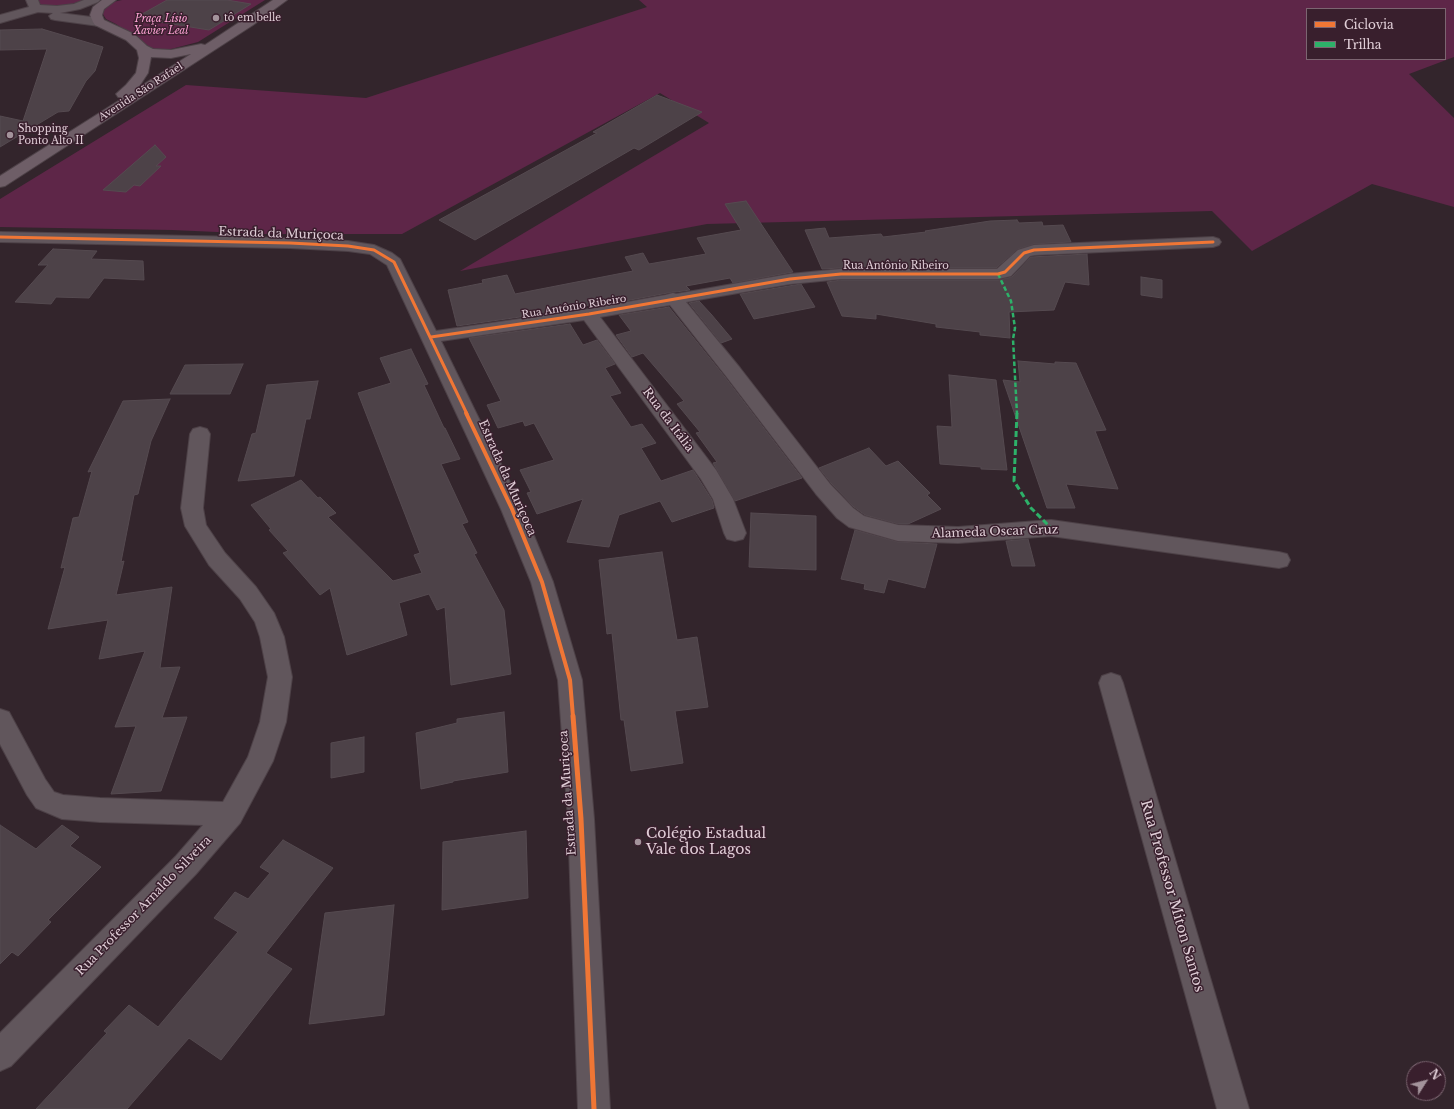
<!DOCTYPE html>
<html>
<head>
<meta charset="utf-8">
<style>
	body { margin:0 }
	#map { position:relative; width:1454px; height:1109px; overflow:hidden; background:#33252c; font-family:"Libre Baskerville",serif }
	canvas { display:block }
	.legend { position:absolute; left:1306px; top:8px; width:140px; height:52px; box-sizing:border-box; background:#391f2d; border:1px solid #7c6571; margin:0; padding:5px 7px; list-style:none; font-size:12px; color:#e0ced7 }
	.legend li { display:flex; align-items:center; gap:8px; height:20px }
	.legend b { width:20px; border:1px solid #7c6571 }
	.north { position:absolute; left:1406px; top:1061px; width:40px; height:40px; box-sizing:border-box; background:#391f2d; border:1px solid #7c6571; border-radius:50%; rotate:54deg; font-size:11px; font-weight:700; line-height:16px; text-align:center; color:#e0ced7 }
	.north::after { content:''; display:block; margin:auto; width:14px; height:18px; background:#a3939b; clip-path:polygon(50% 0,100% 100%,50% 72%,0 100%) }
</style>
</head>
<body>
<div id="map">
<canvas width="1454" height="1109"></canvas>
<ul class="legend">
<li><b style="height:5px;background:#f07635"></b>Ciclovia</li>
<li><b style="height:5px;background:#2db169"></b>Trilha</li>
</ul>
<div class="north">N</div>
</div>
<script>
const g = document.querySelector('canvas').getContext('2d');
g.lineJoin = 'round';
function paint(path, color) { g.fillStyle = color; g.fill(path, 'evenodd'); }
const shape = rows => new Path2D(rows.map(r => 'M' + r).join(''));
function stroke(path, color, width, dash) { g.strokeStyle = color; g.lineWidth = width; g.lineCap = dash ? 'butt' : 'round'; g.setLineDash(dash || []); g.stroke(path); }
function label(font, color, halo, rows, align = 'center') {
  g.font = font + ' "Libre Baskerville",serif'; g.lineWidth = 3; g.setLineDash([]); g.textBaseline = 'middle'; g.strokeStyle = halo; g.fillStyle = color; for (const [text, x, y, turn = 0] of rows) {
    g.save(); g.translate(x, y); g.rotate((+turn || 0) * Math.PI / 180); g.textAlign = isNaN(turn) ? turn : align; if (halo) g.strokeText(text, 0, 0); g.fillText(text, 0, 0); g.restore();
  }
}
const green = shape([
	[38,0,88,0,61,7,43,6,39,4],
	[122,0,265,0,198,42,171,49,154,50,116,24,106,19,101,11,113,2],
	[639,0,1454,0,1454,57,1409,74,1454,118,1454,207,1372,184,1252,251,1212,211,707,224,460,271,709,123,660,93,402,234,262,234,172,230,0,227,0,199,186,85,366,98,647,7],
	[1307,9,1445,9,1445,59,1307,59]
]);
const building = shape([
	[167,0,227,0,251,4,209,30,135,18,167,0],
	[42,29,103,47,95,71,86,81,69,111,58,112,0,147,0,116,23,121,47,49,0,50,0,30,42,29],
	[657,95,702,112,639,150,634,148,475,240,439,220,597,133,593,132,657,95],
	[155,145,166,157,156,166,161,166,140,186,134,185,126,192,103,190,155,145],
	[746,201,793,272,733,283,730,278,686,286,690,290,676,292,673,292,609,304,607,301,603,302,562,311,457,326,448,290,483,283,482,280,507,275,515,294,633,271,625,257,643,253,649,264,706,254,697,238,741,230,725,204,746,201],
	[1017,220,1019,223,1042,222,1043,226,1063,225,1071,242,1034,244,1018,249,996,268,841,268,822,269,805,230,825,228,829,238,881,234,883,237,926,232,925,231,990,221,1017,220],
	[53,249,97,251,91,259,143,261,144,280,104,278,89,298,56,297,51,304,15,302,48,265,38,265,53,249],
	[1087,254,1089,285,1065,282,1054,310,1009,312,1010,338,980,335,980,332,936,327,936,324,876,314,876,319,842,316,827,282,841,280,998,280,1012,277,1031,257,1087,254],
	[1141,277,1162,280,1162,298,1141,295,1141,277],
	[801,284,815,307,754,319,740,294,801,284],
	[699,301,711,314,732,339,721,343,689,303,699,301],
	[669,307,725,377,802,478,735,501,713,463,717,462,696,433,700,432,677,404,684,401,643,353,632,357,616,335,631,331,619,315,669,307],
	[570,324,583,345,597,340,615,364,605,368,621,393,610,396,631,427,642,424,656,443,641,448,661,481,693,470,712,500,714,508,672,522,660,501,619,515,609,547,567,542,583,499,537,514,527,493,531,492,520,470,554,460,534,423,525,426,523,421,498,428,487,405,501,401,469,338,570,324],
	[411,349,428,384,424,385,444,428,445,428,460,459,441,464,468,522,462,524,477,553,474,554,504,610,511,674,451,685,445,607,437,610,429,594,399,603,407,635,347,655,330,588,320,595,283,553,288,551,269,530,271,529,251,505,301,480,318,498,320,497,336,513,328,517,393,581,422,573,414,555,420,553,358,393,391,383,380,358,411,349],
	[1018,361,1055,364,1055,362,1076,363,1106,430,1095,431,1118,489,1066,484,1075,508,1047,508,1003,380,1020,382,1018,361],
	[243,364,230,394,170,394,185,365,243,364],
	[949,375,996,380,1007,470,981,469,981,467,940,464,937,426,952,427,949,375],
	[318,381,310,419,306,419,294,476,238,481,252,434,256,433,267,385,318,381],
	[170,399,151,441,138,494,134,495,121,562,124,561,116,595,172,587,160,668,180,667,162,718,187,717,161,791,111,794,136,726,115,727,145,651,99,659,108,620,48,629,65,567,61,568,73,518,79,517,92,471,88,472,123,401,170,399],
	[869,448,886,466,898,461,930,493,927,495,941,509,908,524,898,524,865,515,854,507,831,483,819,468,869,448],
	[751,513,816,516,816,570,749,567,751,513],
	[855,530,898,542,937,544,925,588,888,579,884,593,864,589,865,584,841,579,855,530],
	[1028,539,1035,566,1012,566,1006,541,1028,539],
	[662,552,677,640,697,637,708,707,675,711,683,763,631,771,624,720,621,720,612,633,607,634,599,560,662,552],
	[504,712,508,772,453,781,453,782,421,789,416,733,457,723,457,719,504,712],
	[364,737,364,772,331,778,331,743,364,737],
	[0,825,36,849,62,825,79,837,70,846,101,867,48,920,51,922,18,956,12,952,0,964,0,825],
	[526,831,528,898,442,910,443,842,526,831],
	[283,840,333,868,266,953,292,969,221,1060,189,1038,127,1109,36,1109,107,1033,104,1031,129,1005,158,1027,238,932,214,918,235,892,248,899,270,873,260,867,283,840],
	[394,905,384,1015,309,1024,325,913,394,905]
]);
const minor = shape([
	[26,0,38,0,40,5,57,6,74,4,84,0,100,0,98,2,80,9,60,13,99,18,103,19,105,22,103,25,99,26,55,20,51,19,49,16,53,13,38,12,0,23,0,15,29,7,26,0],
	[0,232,290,238,348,241,374,245,392,253,400,259,436,331,589,309,666,295,673,293,676,294,790,274,841,269,997,269,1018,250,1034,245,1213,237,1219,239,1221,242,1219,245,1213,247,1035,255,1030,256,1011,276,998,279,841,279,790,284,686,302,740,368,830,484,853,508,864,516,898,525,958,527,1051,520,1279,552,1287,554,1290,560,1287,566,1279,568,1051,536,958,543,898,541,849,527,837,518,816,494,726,376,670,305,600,317,716,470,733,499,746,533,743,539,735,541,727,539,724,533,713,499,701,479,584,320,441,341,523,509,553,582,582,680,594,819,610,1109,578,1109,568,819,558,680,531,582,501,509,387,265,370,254,348,251,290,248,0,242,0,232],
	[200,427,207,429,210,434,203,508,206,525,225,553,256,587,274,613,284,637,292,677,286,722,273,761,240,823,196,874,11,1066,0,1071,0,1033,176,856,203,825,100,822,62,819,36,808,27,795,0,744,0,709,9,712,45,779,54,792,63,795,100,798,223,802,248,757,260,722,268,677,260,637,255,622,240,599,209,565,185,526,181,508,190,434,193,429,200,427],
	[1111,673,1120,676,1123,683,1249,1109,1217,1109,1099,683,1102,676,1111,673]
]);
const major = shape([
	[102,0,116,0,104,9,102,15,104,20,134,34,147,46,153,49,171,50,201,44,205,45,273,0,287,0,253,25,5,186,0,187,0,176,123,98,118,97,116,94,126,85,136,73,139,58,137,50,126,40,95,25,93,22,90,15,93,7,102,0],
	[191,54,138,88,148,73,151,57,171,58,191,54]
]);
const quietFar1 = shape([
	[998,274,1011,301,1015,328,1013,339,1017,414]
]);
const quiet = shape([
	[1017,413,1014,481,1031,508,1051,528]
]);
const cyclewayFar2 = shape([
	[0,237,290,243,348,246,374,250,394,262,467,414],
	[431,337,589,314,790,279,841,274,998,274,1005,272,1024,253,1034,250,1213,242]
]);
const cyclewayFar1 = shape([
	[466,413,512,509,542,582,570,680,573,717]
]);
const cycleway = shape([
	[573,716,581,819,594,1109]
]);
const markers = [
	[216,18,4,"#a3939b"],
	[10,135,4,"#a3939b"],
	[638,842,4,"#a3939b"]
];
const farPoinames = [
	["tô em belle",224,18],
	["Shopping",18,129],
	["Ponto Alto II",18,141]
];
const farParknames = [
	["Praça Lísio",161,19],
	["Xavier Leal",161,31]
];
const farStreetnames = [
	["Avenida São Rafael",141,92,-33],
	["Rua Antônio Ribeiro",896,266],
	["Rua Antônio Ribeiro",574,307,-9]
];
const streetNames = [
	["Estrada da Muriçoca",281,234,2],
	["Rua da Itália",668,420,53],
	["Estrada da Muriçoca",507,478,66],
	["Alameda Oscar Cruz",995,532,-2],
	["Estrada da Muriçoca",568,793,-94],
	["Rua Professor Arnaldo Silveira",144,906,-46]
];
const nearPoinames = [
	["Colégio Estadual",646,834],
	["Vale dos Lagos",646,850]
];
const nearStreetnames = [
	["Rua Professor Miton Santos",1172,896,74]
];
paint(green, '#5e2648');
paint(building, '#4d4248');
stroke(building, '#554a50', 1);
stroke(minor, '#4d4147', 2);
stroke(major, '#4d4147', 2);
paint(minor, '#61565c');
paint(major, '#6e5e67');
stroke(quietFar1, '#2db169', 2.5, [4.5, 2.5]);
stroke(quiet, '#2db169', 3, [6, 3]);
stroke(cyclewayFar2, '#f07635', 3);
stroke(cyclewayFar1, '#f07635', 4);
stroke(cycleway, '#f07635', 5);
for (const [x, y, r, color] of markers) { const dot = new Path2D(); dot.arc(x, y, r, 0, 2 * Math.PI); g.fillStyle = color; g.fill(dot); stroke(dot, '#391f2d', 1.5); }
label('10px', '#e0ced7', '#391f2d', farPoinames, 'left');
label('italic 10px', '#fea3d5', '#391f2d', farParknames);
label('10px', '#e0ced7', '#391f2d', farStreetnames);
label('12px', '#e0ced7', '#391f2d', streetNames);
label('14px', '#e0ced7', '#391f2d', nearPoinames, 'left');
label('14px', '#e0ced7', '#391f2d', nearStreetnames);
</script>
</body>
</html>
